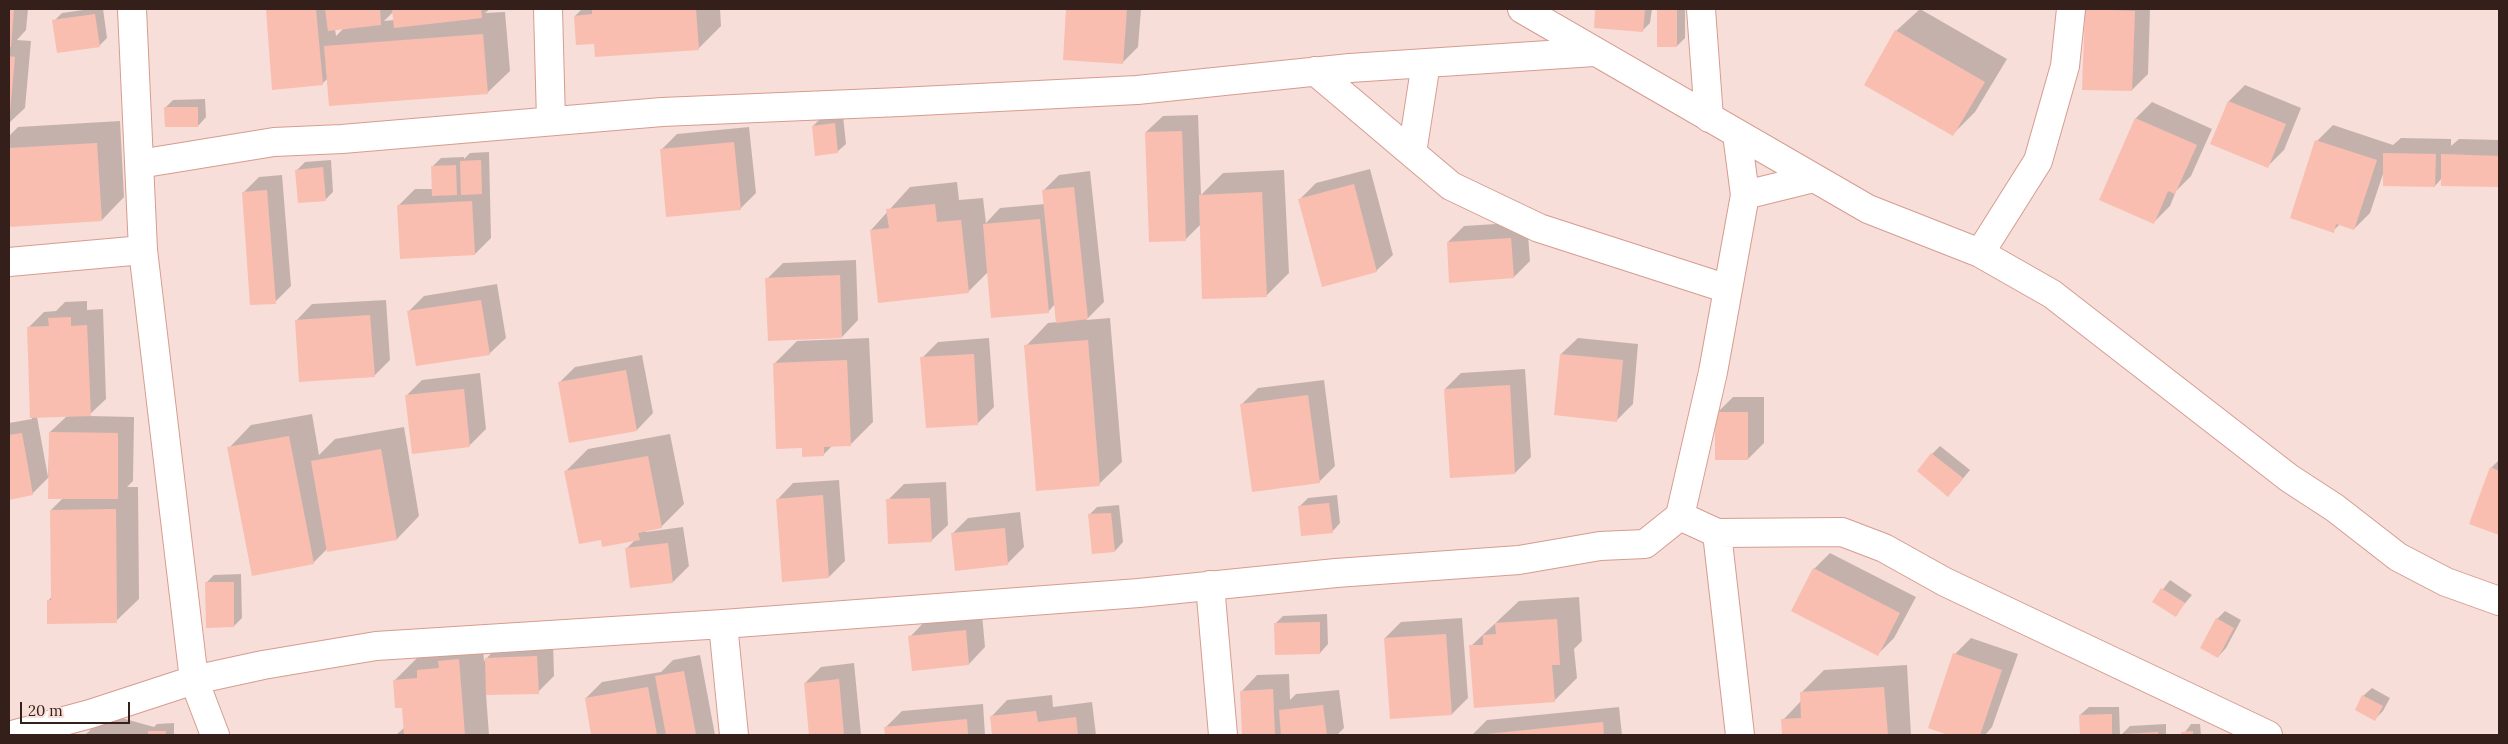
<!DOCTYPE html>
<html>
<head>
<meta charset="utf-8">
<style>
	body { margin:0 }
	#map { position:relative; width:2508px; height:744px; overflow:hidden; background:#f7ded8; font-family:Lora,serif }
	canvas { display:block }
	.frame { position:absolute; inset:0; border:10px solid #351f1a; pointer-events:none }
	.scale { position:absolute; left:20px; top:702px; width:110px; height:22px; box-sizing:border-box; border:2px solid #351f1a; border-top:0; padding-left:6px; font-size:15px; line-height:18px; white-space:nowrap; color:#351f1a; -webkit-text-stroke:4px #f7ded8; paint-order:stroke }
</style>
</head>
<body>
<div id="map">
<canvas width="2508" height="744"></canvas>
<div class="frame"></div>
<div class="scale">20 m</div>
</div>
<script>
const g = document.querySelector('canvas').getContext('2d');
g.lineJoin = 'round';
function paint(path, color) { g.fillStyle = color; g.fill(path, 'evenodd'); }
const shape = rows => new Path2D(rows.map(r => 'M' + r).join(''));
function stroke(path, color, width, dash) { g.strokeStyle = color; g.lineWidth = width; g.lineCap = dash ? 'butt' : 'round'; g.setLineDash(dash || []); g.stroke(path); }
const shadow = shape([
	[9,9,28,9,26,30,17,40,31,41,25,108,9,123],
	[90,9,103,9,107,38,99,46,54,21,62,13],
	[267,9,490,9,485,13,505,12,510,71,487,93,328,78,322,84,273,88],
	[393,12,394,20,384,21],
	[335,29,343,29,336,36],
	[582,9,720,9,721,26,698,49,595,42,575,16],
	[1068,9,1141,9,1138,47,1122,63,1064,59],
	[1597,9,1652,9,1650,23,1642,31,1595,27],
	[1659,9,1685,9,1685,38,1677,46,1659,46],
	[1920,9,2007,59,1975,112,1953,134,1896,31],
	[2087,9,2150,9,2148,74,2132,90],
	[2245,85,2301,108,2284,150,2268,166,2212,143,2229,101],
	[205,99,206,117,198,126,165,108,173,100],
	[2152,102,2212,129,2191,176,2176,191,2170,206,2153,223,2136,118],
	[1198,115,1201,195,1223,173,1284,170,1289,273,1266,296,1201,224,1185,240,1146,132,1163,116],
	[843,116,846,144,837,152,813,126,821,118],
	[120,121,124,197,102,220,9,225,9,136,18,127],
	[2333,125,2393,145,2401,138,2451,139,2451,146,2459,139,2499,140,2499,184,2498,186,2442,178,2435,186,2384,171,2370,213,2354,229,2340,224,2333,231,2317,141],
	[749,127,756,193,740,209,661,150,677,134],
	[489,152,491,238,475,254,398,206,415,189,433,189,433,166,441,158,464,157,464,159,470,153],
	[331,160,333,192,325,200,297,170,305,162],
	[1370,169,1393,255,1376,271,1300,199,1316,183],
	[1090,171,1104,302,1086,320,1110,318,1122,462,1099,484,1026,346,1048,323,1057,322,1055,304,1048,312,988,272,969,291,871,230,910,187,957,182,959,200,983,198,986,223,1000,208,1045,204,1043,191,1059,175],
	[282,175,291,286,275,302,243,193,259,177],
	[1527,222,1530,261,1514,277,1448,242,1464,226],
	[856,260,858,320,842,337,767,279,783,263],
	[497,284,506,338,489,354,408,312,424,296],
	[386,300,390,360,374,376,296,321,312,304],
	[87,301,87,310,103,309,106,399,88,416,134,417,133,481,127,487,138,487,139,599,116,621,48,601,52,596,51,510,64,497,49,477,32,494,9,498,9,423,32,419,28,328,44,312,56,311,65,302],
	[67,416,50,432,48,477,37,417],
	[869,338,873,422,850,445,832,446,823,455,803,446,774,364,797,341],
	[989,338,994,407,978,423,922,358,938,342],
	[1578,338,1638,344,1633,404,1617,420,1561,354],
	[642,355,653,413,637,430,559,383,575,367],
	[1525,369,1531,457,1515,473,1445,389,1461,373],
	[480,373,486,429,470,445,413,453,406,396,422,380],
	[1324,380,1335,466,1319,482,1242,404,1258,388],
	[1733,397,1764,397,1764,443,1748,459,1717,413],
	[312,414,319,455,335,439,404,427,419,516,397,539,328,548,313,563,229,448,251,425],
	[670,434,684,504,661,527,645,530,646,532,683,527,689,566,673,582,626,549,635,540,602,538,566,471,588,449],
	[1940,446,1970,470,1956,487,1932,454],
	[2499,460,2499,534,2471,523,2491,468],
	[839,480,845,561,829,577,777,500,793,483],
	[946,482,948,525,931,541,888,500,904,484],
	[1337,495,1340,523,1332,532,1300,506,1308,498],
	[1119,505,1123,542,1115,551,1089,515,1097,507],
	[1020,512,1024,547,1008,563,952,534,968,518],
	[1830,553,1916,597,1894,638,1878,654,1814,569],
	[241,574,242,618,234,626,206,583,214,575],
	[2170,580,2192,595,2175,615,2154,601],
	[1579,597,1582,641,1574,649,1577,678,1554,701,1471,646,1519,601],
	[2225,611,2241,620,2226,648,2218,657,2217,619],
	[982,614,985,647,969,664,910,637,926,620],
	[1327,614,1328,644,1320,653,1275,624,1283,616],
	[1462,618,1468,698,1452,714,1385,638,1401,622],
	[482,637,484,661,502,642,553,641,554,676,538,692,486,694,489,735,396,735,405,727,403,706,394,681,417,658,431,657,441,648],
	[1971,638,2018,654,1992,727,1985,735,1952,735,1929,728,1955,654],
	[700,655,715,735,593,735,586,698,602,682,661,672,673,660],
	[854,663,861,735,810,735,805,683,821,667],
	[1907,665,1911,735,1784,735,1783,720,1801,701,1801,693,1824,670],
	[1289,674,1290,700,1296,694,1339,690,1344,728,1337,735,1243,735,1241,692,1257,675],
	[2372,688,2390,698,2383,711,2374,720,2363,696],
	[1052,695,1053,707,1092,702,1096,735,994,735,991,717,1007,700],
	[983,704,985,735,886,735,886,727,902,711],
	[1619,707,1622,735,1472,735,1487,720],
	[2089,707,2119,707,2120,735,2081,735,2080,715],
	[107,714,154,727,157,724,174,723,174,735,85,735],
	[2166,724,2166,735,2121,735,2130,726],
	[2191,724,2200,724,2201,735,2183,735]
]);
const building = shape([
	[9,9,14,9,11,47,9,47],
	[266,9,316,9,323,85,272,90],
	[325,9,380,9,381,25,328,31],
	[392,9,481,9,482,18,394,28],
	[592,9,696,9,699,50,595,57,594,44,576,45,574,16,592,14],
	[1066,9,1127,9,1123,64,1063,60],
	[1595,9,1645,9,1643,32,1594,28],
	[1657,9,1677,9,1677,47,1657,47],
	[2085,9,2135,11,2132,91,2082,90],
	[95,14,100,47,57,53,52,20],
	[1895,30,1985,82,1953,136,1864,85],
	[483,34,488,94,329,106,324,46],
	[9,56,15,57,10,112,9,112],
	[2228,101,2286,124,2268,168,2210,144],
	[164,107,198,107,198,127,165,127],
	[2135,118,2197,145,2175,194,2168,191,2154,224,2099,200],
	[835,123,838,153,815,156,812,126],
	[1182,131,1186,241,1149,242,1145,132],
	[2315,140,2377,160,2354,230,2336,224,2334,233,2290,218],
	[734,142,741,210,666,217,660,149],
	[97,143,102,221,9,227,9,148],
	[2383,153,2436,154,2435,187,2383,186],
	[2441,154,2499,156,2498,187,2441,186],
	[481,160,482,194,461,195,460,161],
	[456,165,457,195,432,196,431,166],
	[323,167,326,201,298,203,295,170],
	[1354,184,1377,272,1322,287,1298,199],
	[1074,187,1088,319,1056,323,1042,190],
	[267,190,276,304,250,305,242,192],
	[1262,192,1267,297,1202,299,1199,195],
	[472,201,475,255,400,259,397,205],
	[935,204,937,222,961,220,969,293,878,303,870,230,889,228,886,209],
	[1040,219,1049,313,991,318,983,224],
	[1511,238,1514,278,1449,283,1447,242],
	[840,275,842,338,768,341,765,278],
	[481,300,490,355,416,366,407,311],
	[370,315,375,377,299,382,295,320],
	[71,317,71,326,87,325,91,416,30,418,27,327,49,326,48,318],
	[1088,340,1100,486,1036,491,1024,345],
	[974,354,978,425,926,428,920,357],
	[1560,354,1623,360,1617,422,1554,415],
	[847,360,851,446,824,447,824,456,802,457,802,448,776,449,773,363],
	[626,370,637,431,569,443,558,382],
	[1510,385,1515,474,1450,478,1444,389],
	[464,389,470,447,412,454,405,395],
	[1308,395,1320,483,1252,492,1240,404],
	[1715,412,1748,412,1748,460,1715,460],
	[49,432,118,433,118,499,48,499],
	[22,433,33,495,9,500,9,435],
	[289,436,314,564,252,576,227,447],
	[381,449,397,540,327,552,311,461],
	[1931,453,1963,478,1948,497,1917,471],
	[648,456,662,528,638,533,640,540,602,547,601,540,579,544,564,471],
	[2490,467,2499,471,2499,535,2469,524],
	[823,495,829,578,782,582,776,499],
	[930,498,932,542,888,544,886,499],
	[1329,503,1333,533,1301,536,1298,506],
	[116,509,117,623,47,624,47,600,51,600,50,510],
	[1111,513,1115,552,1092,554,1088,514],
	[1005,528,1008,565,955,571,951,533],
	[668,543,673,583,630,588,625,548],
	[1813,568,1900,613,1878,656,1791,611],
	[205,582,234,582,234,627,206,628],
	[2161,588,2185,603,2176,617,2152,602],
	[2216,618,2234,628,2218,658,2200,648],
	[1557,619,1560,665,1552,665,1555,702,1474,708,1469,645,1483,645,1483,635,1496,634,1495,623],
	[1320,622,1320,654,1275,655,1274,623],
	[966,630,969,665,912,671,908,636],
	[1446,634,1452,715,1390,719,1384,638],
	[1953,653,2002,670,1980,735,1948,735,1928,728],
	[537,656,539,694,486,695,485,658],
	[459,659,465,735,404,735,402,708,395,708,393,680,417,678,417,670,439,668,438,661],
	[684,671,696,735,666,735,655,676],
	[839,679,844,735,809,735,804,683],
	[648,687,657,735,591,735,585,698],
	[1884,687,1888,735,1782,735,1781,719,1801,718,1800,692],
	[1273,689,1275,735,1242,735,1240,691],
	[2362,695,2383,706,2375,721,2355,710],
	[1323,705,1327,735,1281,735,1279,710],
	[1036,711,1038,722,1076,717,1078,735,992,735,990,716],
	[2112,714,2112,735,2080,735,2079,715],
	[967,719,968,735,885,735,884,727],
	[1603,722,1604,735,1487,735,1487,734],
	[148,731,166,731,166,735,148,735],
	[2193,731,2193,735,2181,735,2181,732],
	[2158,732,2158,735,2124,735,2124,734]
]);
const minor = shape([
	[132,9,143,250,194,680,215,735],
	[548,9,551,121],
	[1522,9,1868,209,1980,253,2052,294,2289,478,2335,508,2398,557,2446,582,2499,601],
	[1701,9,1709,118],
	[1315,71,1451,186,1539,228,1728,289],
	[1412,153,1426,63],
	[139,164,274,142,342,139,662,112,900,102,1137,90,1350,68,1594,52],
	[1745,195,1814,178],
	[1980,253,2038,161,2065,66,2071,9],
	[9,262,143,250],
	[1680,516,1713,372,1745,195,1737,134],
	[1717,533,1740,735],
	[1210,585,1223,735],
	[723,624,734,735],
	[12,735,90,714,194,680,263,665,376,646,723,624,1139,593,1336,573,1519,560,1600,546,1645,544,1680,516,1717,533,1842,532,1884,548,1945,582,2268,735]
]);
paint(shadow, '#0003');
paint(building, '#f9beb0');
stroke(minor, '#d69c90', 30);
stroke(minor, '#fff', 28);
</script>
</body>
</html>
